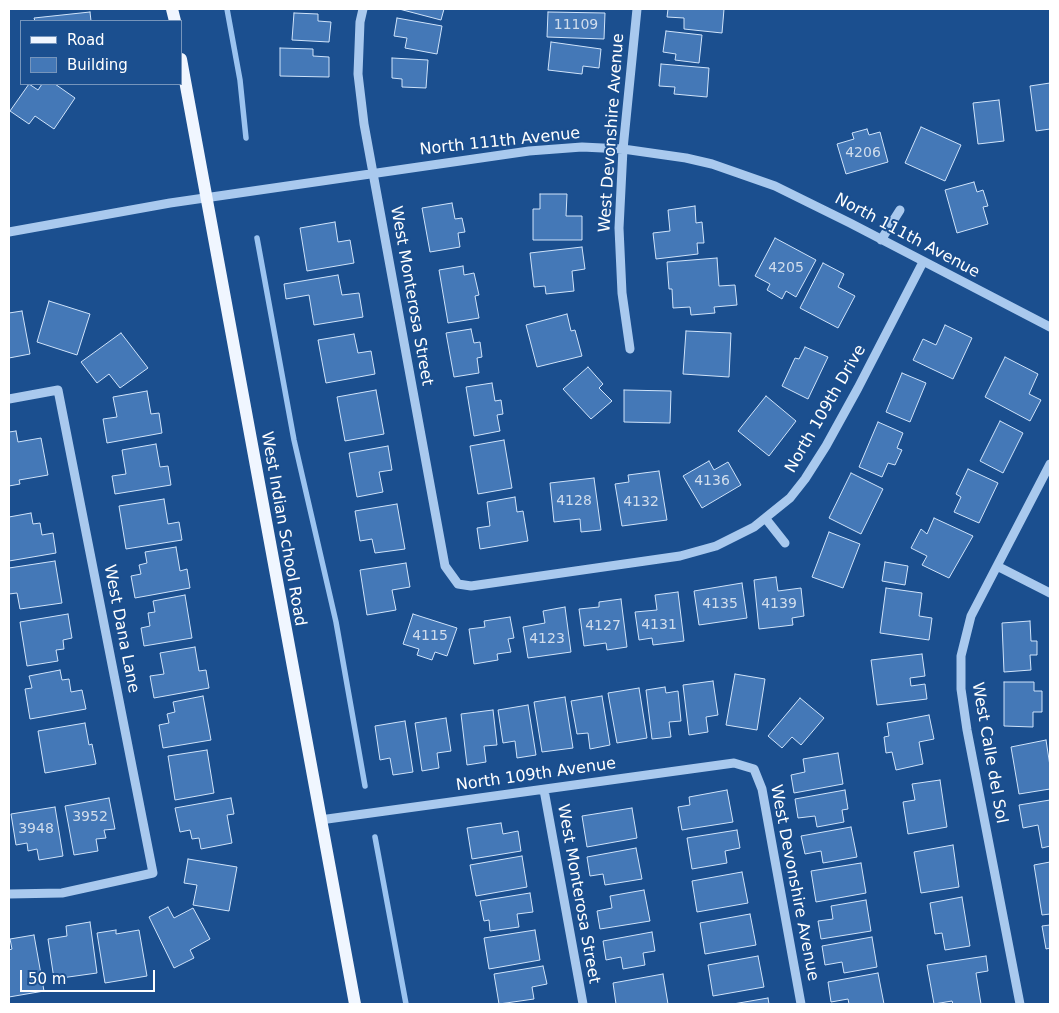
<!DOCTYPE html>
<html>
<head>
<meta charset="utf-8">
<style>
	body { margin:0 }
	#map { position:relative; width:1059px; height:1013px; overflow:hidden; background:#1b4f8f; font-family:"DejaVu Sans",sans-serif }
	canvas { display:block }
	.frame { position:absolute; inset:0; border:10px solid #fff; pointer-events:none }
	.legend { position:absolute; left:20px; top:20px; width:162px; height:65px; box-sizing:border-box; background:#1b4f8f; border:1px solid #7695bc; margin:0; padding:6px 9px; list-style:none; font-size:15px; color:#fff }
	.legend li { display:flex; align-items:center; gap:10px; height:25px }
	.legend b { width:25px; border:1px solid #7695bc }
	.scale { position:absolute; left:20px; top:970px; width:135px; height:22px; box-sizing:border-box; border:2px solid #fff; border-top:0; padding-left:6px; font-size:15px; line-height:18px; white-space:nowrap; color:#fff; -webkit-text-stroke:4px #1b4f8f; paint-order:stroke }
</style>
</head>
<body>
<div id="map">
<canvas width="1059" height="1013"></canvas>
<div class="frame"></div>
<ul class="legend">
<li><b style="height:6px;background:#f0f6ff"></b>Road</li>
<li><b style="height:14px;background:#4478b7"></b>Building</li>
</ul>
<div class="scale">50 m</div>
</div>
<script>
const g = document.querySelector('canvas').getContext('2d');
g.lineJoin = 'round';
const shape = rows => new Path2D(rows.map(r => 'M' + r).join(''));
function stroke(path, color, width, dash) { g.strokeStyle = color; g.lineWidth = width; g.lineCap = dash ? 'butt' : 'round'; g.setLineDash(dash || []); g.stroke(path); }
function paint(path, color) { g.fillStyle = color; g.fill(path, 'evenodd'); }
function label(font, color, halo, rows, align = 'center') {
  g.font = font + ' "DejaVu Sans",sans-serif'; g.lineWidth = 4; g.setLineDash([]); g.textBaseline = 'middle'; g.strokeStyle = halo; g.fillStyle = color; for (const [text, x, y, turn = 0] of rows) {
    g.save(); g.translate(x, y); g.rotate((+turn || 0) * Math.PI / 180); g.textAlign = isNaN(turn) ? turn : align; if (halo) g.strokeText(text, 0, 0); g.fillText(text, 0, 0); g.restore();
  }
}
const stream = shape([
	[227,9,240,80,246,138],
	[257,238,294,440,336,622,365,786],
	[375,837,406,1004]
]);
const building = shape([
	[399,9,444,9,441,20,399,9],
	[668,9,724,9,722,33,684,29,684,18,667,17,668,9],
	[90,12,91,21,35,21,34,18,90,12],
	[548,12,605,13,604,39,547,37,548,12],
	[294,13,318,14,318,21,331,22,329,42,292,40,294,13],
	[397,18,442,26,437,54,405,48,407,38,394,36,397,18],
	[666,31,702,35,699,63,675,60,676,54,663,52,666,31],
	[551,42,601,49,599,68,583,66,582,74,548,70,551,42],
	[280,48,313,49,313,56,329,57,329,77,280,76,280,48],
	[392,58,428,60,426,88,402,87,402,79,392,78,392,58],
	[661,64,709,68,707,97,674,94,675,87,659,86,661,64],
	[1050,83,1050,129,1036,131,1030,86,1050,83],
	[29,84,38,90,42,84,55,84,75,98,54,129,35,116,29,124,10,111,29,84],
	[999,100,1004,141,978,144,973,103,999,100],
	[921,127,961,145,945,181,905,163,921,127],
	[867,129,869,135,880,132,888,162,846,174,837,144,854,139,852,133,867,129],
	[974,182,977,192,983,190,988,206,983,207,988,224,957,233,945,190,974,182],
	[540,194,567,194,566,216,582,216,582,240,533,240,533,209,540,209,540,194],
	[452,203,455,219,462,218,465,232,458,233,460,247,430,252,422,208,452,203],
	[695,206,696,223,702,222,704,243,697,243,698,254,656,259,653,233,670,231,668,210,695,206],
	[335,222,338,242,350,240,354,263,307,271,300,228,335,222],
	[775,238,816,260,796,297,786,291,782,299,767,290,770,284,755,276,775,238],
	[582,247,585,269,572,271,574,291,546,294,545,286,534,287,530,253,582,247],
	[717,258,719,286,735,285,737,305,714,307,715,313,691,315,690,307,673,308,672,289,669,289,667,262,717,258],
	[823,263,844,274,838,287,855,296,838,328,800,308,823,263],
	[463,266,464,275,474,273,479,295,475,296,479,318,448,323,439,270,463,266],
	[338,275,342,295,359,293,363,317,314,325,309,295,286,299,284,284,338,275],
	[49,301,90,314,77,355,37,342,49,301],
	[22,311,30,354,9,358,9,313,22,311],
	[567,314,571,331,575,330,582,356,537,367,526,325,567,314],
	[945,325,972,338,953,379,913,360,923,339,936,345,945,325],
	[471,329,474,343,480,342,482,357,477,358,479,373,454,377,446,333,471,329],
	[686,331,731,333,729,377,683,374,686,331],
	[121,333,148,368,120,388,109,374,97,383,81,362,121,333],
	[354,334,358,353,371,351,375,374,326,383,318,340,354,334],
	[805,347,828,357,808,399,782,386,795,358,799,359,805,347],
	[1005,357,1038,374,1029,394,1041,400,1030,421,985,397,1005,357],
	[588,367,603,384,599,388,612,401,591,419,563,389,588,367],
	[902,373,926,383,910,422,886,412,902,373],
	[492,383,495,401,501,400,503,414,497,415,500,431,474,436,466,387,492,383],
	[376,390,384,434,345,441,337,397,376,390],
	[624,390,671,391,670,423,624,422,624,390],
	[147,391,151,414,159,413,162,433,107,443,103,419,117,417,113,397,147,391],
	[766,396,796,421,769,456,738,431,766,396],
	[1000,421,1023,433,1003,473,980,461,1000,421],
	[878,422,903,433,897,448,902,450,895,465,888,463,882,477,859,467,878,422],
	[16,431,18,442,41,438,48,475,19,480,20,484,9,486,9,432,16,431],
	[504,440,512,488,478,494,470,446,504,440],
	[156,444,160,467,168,466,171,485,115,494,112,476,126,474,122,450,156,444],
	[388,446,392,470,379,472,383,492,357,497,349,453,388,446],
	[709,461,714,470,728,462,741,485,702,508,683,476,709,461],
	[968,469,998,483,979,523,954,512,961,497,956,494,968,469],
	[659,471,667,520,622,526,615,484,629,482,628,475,659,471],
	[851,473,883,489,861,534,829,518,851,473],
	[594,478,601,530,581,532,580,519,554,522,550,483,594,478],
	[515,497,517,512,523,511,528,541,480,549,477,528,490,526,487,502,515,497],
	[164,499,168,524,179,522,182,540,126,549,119,506,164,499],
	[397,504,405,549,375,553,372,539,360,541,355,511,397,504],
	[31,513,33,524,40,523,42,535,53,533,56,553,9,561,9,517,31,513],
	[934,518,973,536,949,578,922,565,927,556,911,548,921,529,927,534,934,518],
	[829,532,860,544,843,588,812,577,829,532],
	[176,547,180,571,187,569,190,588,135,598,131,576,141,574,139,565,147,563,145,552,176,547],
	[55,561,62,603,20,609,17,593,9,594,9,568,55,561],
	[885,562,908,566,905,585,882,581,885,562],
	[406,563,410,587,392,590,396,610,367,615,360,570,406,563],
	[776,577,778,591,801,588,804,616,792,618,793,625,759,629,754,580,776,577],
	[742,583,747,618,699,625,694,591,742,583],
	[886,588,922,593,919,616,932,618,929,640,880,633,886,588],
	[678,592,684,641,653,645,652,638,639,640,635,612,657,610,655,595,678,592],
	[185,595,192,638,144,646,141,628,150,626,148,613,155,612,153,601,185,595],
	[621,599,627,647,607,650,606,643,584,646,579,609,599,607,599,602,621,599],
	[565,607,571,652,528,658,523,627,545,623,543,611,565,607],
	[68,614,72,638,63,640,64,649,56,650,58,661,27,666,20,622,68,614],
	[413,614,457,628,447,656,435,652,432,660,417,655,419,649,403,644,413,614],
	[510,617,514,638,508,639,511,652,497,654,498,660,474,664,469,629,485,627,484,621,510,617],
	[1030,621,1031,641,1037,641,1037,655,1030,655,1031,670,1004,672,1002,623,1030,621],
	[195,647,199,671,206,670,209,688,154,698,150,676,164,674,160,653,195,647],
	[922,654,925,676,910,678,911,686,925,684,927,699,877,705,871,660,922,654],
	[60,670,62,680,69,679,71,692,82,690,86,709,30,719,25,689,32,688,29,676,60,670],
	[735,674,765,679,757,730,726,725,735,674],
	[713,681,718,715,706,717,708,732,689,735,683,685,713,681],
	[1004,682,1034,682,1034,691,1042,691,1042,712,1033,712,1033,727,1004,726,1004,682],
	[665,687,666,693,678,691,681,721,669,722,671,737,652,739,646,690,665,687],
	[639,688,647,738,617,743,608,693,639,688],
	[203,696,211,740,163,748,159,725,169,723,167,714,175,712,173,702,203,696],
	[602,696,610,745,590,749,588,733,577,734,571,701,602,696],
	[565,697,573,748,542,752,534,702,565,697],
	[800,698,824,718,801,745,792,737,782,748,768,736,800,698],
	[528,705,536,755,517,758,515,741,503,743,498,710,528,705],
	[493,710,497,745,484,746,486,762,467,765,461,714,493,710],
	[929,715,934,739,919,742,923,764,896,770,892,752,886,753,884,737,889,736,887,723,929,715],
	[446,718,451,751,437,753,439,768,422,771,415,723,446,718],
	[405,721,413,772,393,775,390,758,380,760,375,726,405,721],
	[85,723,89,745,92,744,96,764,45,773,38,731,85,723],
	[1046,740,1050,766,1050,789,1019,794,1011,747,1046,740],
	[207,750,214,793,175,800,168,756,207,750],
	[838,753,843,784,794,793,791,775,805,772,803,759,838,753],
	[940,780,947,827,908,834,903,802,915,800,912,784,940,780],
	[727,790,733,822,682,830,678,807,690,805,689,797,727,790],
	[845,790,848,809,842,810,844,822,817,827,815,816,798,818,795,799,845,790],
	[109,798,115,829,104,830,106,838,96,839,98,851,74,855,65,806,109,798],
	[231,798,234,814,227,815,232,843,201,849,199,838,192,839,190,830,180,832,175,808,231,798],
	[1050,800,1050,846,1042,848,1038,825,1023,828,1019,805,1050,800],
	[55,807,63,856,39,860,37,849,28,851,27,843,16,845,11,814,55,807],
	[632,808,637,838,587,847,582,816,632,808],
	[501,823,503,834,518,831,521,851,472,859,467,828,501,823],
	[851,827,857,857,823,863,821,851,805,854,801,836,851,827],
	[737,830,740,848,725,851,727,863,692,869,687,838,737,830],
	[953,845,959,887,921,893,914,852,953,845],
	[636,848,642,879,605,885,603,874,590,876,587,857,636,848],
	[522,856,527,887,476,896,470,865,522,856],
	[188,859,237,867,229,911,193,905,197,885,184,883,188,859],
	[1050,862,1050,914,1042,915,1034,865,1050,862],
	[861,863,866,893,816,902,811,871,861,863],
	[742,872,748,903,697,912,692,881,742,872],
	[644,890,650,921,600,929,597,911,612,908,610,896,644,890],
	[530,893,533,912,517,914,519,927,490,931,489,920,484,921,480,901,530,893],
	[962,897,970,946,945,950,942,933,935,934,930,903,962,897],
	[866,900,871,931,821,939,818,921,833,919,831,906,866,900],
	[168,907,174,918,193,908,210,939,190,950,194,958,174,968,149,917,168,907],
	[750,914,756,945,705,954,700,923,750,914],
	[90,922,97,973,54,979,48,939,67,936,66,926,90,922],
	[1050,925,1050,948,1046,949,1042,926,1050,925],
	[116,930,116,934,139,930,147,976,105,983,97,933,116,930],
	[535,930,540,960,489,969,484,938,535,930],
	[652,932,655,951,643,953,645,965,623,969,621,957,606,960,603,941,652,932],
	[34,935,44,991,9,997,9,950,12,949,10,939,34,935],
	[872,937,877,967,844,973,842,962,825,965,822,946,872,937],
	[758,956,764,987,713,996,708,965,758,956],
	[986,956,988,971,976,973,981,1004,953,1004,952,1001,934,1004,927,965,986,956],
	[543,966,547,984,532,987,534,999,499,1004,494,974,543,966],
	[878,973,884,1004,849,1004,848,999,831,1002,828,982,878,973],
	[663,974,668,1004,616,1004,613,983,663,974],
	[768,998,769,1004,733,1004,768,998]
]);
const minor = shape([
	[363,9,360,22,358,74,364,124,445,566,458,584,471,586,680,556,716,546,754,527,790,498,805,479,826,446,858,388,923,262],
	[9,232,170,203,529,151,582,147,623,149,686,158,712,164,775,186,850,223,1050,327],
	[881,240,900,210],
	[630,349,622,293,619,228,623,149,637,9],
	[9,399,58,390,153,873,62,893,9,894],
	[766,519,785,543],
	[997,566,1050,593],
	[544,790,583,1004],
	[320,820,734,763,754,769,762,789,801,1004],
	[1020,1004,967,730,961,689,961,656,971,616,1050,464]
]);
const major = shape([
	[172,9,175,21],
	[181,59,355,1004]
]);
const numberNames = [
	["11109",576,25],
	["4206",863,153],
	["4205",786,268],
	["4136",712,481],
	["4128",574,501],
	["4132",641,502],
	["4135",720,604],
	["4139",779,604],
	["4131",659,625],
	["4127",603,626],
	["4115",430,636],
	["4123",547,639],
	["3952",90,817],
	["3948",36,829]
];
const streetNames = [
	["West Devonshire Avenue",612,133,-86],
	["North 111th Avenue",500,142,-6],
	["North 111th Avenue",907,236,28],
	["West Monterosa Street",411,296,80],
	["North 109th Drive",826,409,-60],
	["West Indian School Road",283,529,80],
	["West Dana Lane",121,629,79],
	["West Calle del Sol",989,753,80],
	["North 109th Avenue",536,775,-8],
	["West Devonshire Avenue",794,883,79],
	["West Monterosa Street",578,894,80]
];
stroke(stream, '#9cc4f0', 5.5);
paint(building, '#4478b7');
stroke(building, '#cfe3fa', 1);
stroke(minor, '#a9c9ee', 9);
stroke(major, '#f0f6ff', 12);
label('14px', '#d0dded', null, numberNames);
label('16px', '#fff', '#1b4f8f', streetNames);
</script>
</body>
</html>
